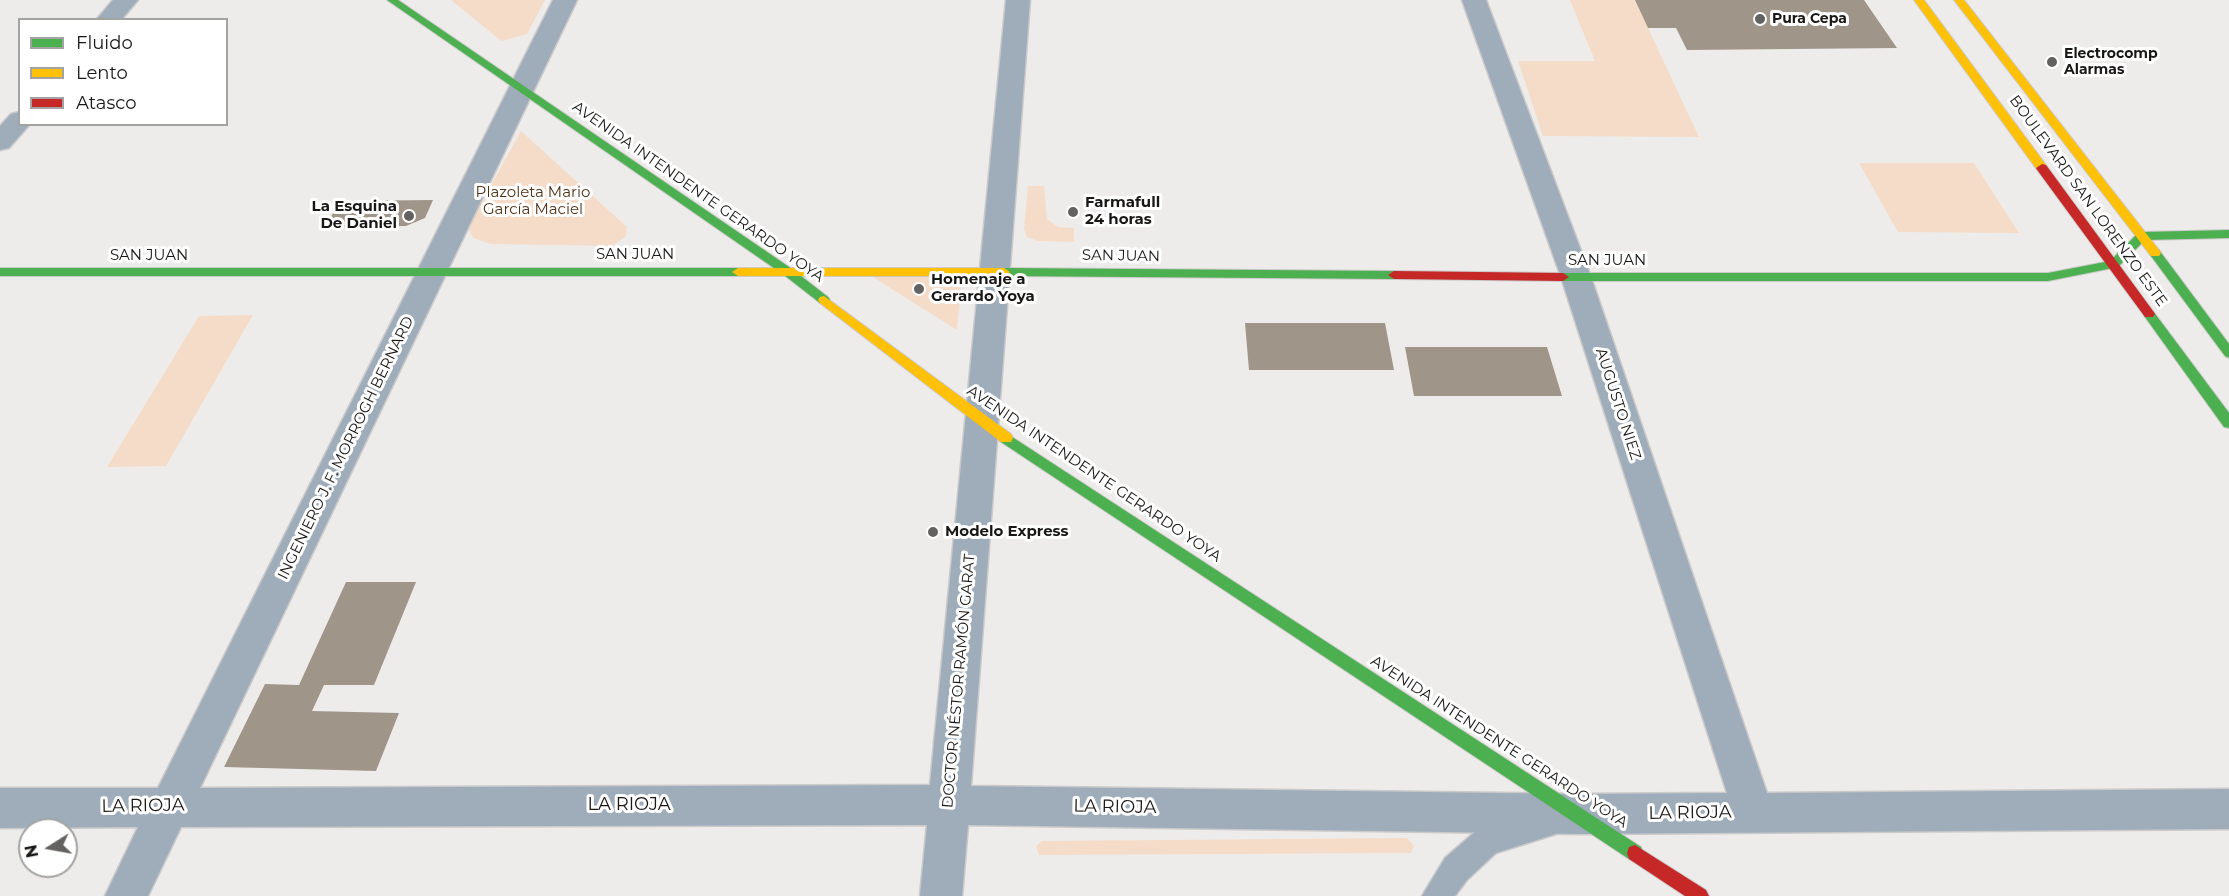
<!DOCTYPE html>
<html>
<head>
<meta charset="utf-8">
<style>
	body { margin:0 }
	#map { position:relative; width:2229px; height:896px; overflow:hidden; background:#eeeceb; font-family:Montserrat,sans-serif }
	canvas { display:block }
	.legend { position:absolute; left:18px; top:18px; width:210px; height:108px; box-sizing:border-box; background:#fff; border:2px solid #a3a3a2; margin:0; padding:8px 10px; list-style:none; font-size:18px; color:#191817 }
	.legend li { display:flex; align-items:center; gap:12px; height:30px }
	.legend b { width:30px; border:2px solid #a3a3a2 }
	.north { position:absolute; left:18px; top:818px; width:60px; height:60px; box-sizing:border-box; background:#fff; border:2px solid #a3a3a2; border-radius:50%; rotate:259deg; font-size:16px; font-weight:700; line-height:24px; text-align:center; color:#191817 }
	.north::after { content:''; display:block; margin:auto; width:21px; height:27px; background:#646261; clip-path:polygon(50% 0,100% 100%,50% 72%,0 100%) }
</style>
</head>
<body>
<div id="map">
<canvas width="2229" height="896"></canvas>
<ul class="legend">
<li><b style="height:8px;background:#4caf50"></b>Fluido</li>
<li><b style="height:8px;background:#ffc107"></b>Lento</li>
<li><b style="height:8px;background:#c62828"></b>Atasco</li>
</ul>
<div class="north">N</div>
</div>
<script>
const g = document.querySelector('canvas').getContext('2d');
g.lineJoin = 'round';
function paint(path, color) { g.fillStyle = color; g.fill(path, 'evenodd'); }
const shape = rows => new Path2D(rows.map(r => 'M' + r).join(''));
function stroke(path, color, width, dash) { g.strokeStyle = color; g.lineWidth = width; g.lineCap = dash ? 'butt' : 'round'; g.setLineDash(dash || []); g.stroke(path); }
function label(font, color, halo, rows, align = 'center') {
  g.font = font + ' Montserrat,sans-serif'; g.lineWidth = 6; g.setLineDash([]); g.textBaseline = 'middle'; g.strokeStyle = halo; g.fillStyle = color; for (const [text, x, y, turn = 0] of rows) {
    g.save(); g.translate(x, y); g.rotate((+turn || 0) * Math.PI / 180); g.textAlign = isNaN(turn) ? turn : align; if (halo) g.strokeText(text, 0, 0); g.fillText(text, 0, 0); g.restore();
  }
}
const green = shape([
	[451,0,545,0,527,34,501,41],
	[1570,0,1635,0,1699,137,1543,136,1518,61,1595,61],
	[521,131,627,227,626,236,612,246,491,244,473,238,468,227],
	[1859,163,1974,163,2019,233,1898,232],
	[1028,186,1044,186,1047,219,1058,227,1074,228,1074,242,1038,241,1027,237,1024,229],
	[868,274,962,276,957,330],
	[253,315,166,466,107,467,199,316],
	[1407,838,1414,846,1411,853,1039,855,1036,846,1042,841]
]);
const building = shape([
	[1635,0,1864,0,1897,48,1687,50,1676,28,1648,28],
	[433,200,425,218,406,226,325,227,340,201],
	[1245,323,1385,323,1394,370,1249,370],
	[1405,347,1547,347,1562,396,1414,396],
	[346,582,416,582,374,685,324,685,312,711,399,713,376,771,224,767,265,684,299,685]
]);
const lane = shape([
	[1545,809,1556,814,1560,824,1556,834,1496,853,1467,880,1455,896,1422,896,1445,858,1476,831,1545,809]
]);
const street = shape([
	[113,0,138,0,121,20,96,20,113,0],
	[553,0,577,0,200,788,930,785,1006,0,1030,0,971,786,1579,794,1727,793,1561,277,1462,0,1486,0,1591,277,1767,793,2229,789,2229,829,1579,834,968,825,962,896,920,896,927,825,181,827,148,896,105,896,138,827,0,828,0,788,158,788,553,0],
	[20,112,20,124,30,124,9,148,0,150,0,126,11,114,20,112]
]);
const fast = shape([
	[387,0,398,0,792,269,828,297,830,300,828,303,820,303,784,275,387,0],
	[2229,230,2229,238,2145,240,2118,267,2048,281,1563,281,1557,277,1563,273,2048,273,2110,261,2138,233,2142,232,2229,230],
	[2155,249,2159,250,2229,344,2229,358,2225,356,2151,256,2149,253,2151,250,2155,249],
	[0,268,738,268,744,272,738,276,0,276,0,268],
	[1004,268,1394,271,1400,275,1394,279,1004,276,998,272,1004,268],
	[2149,310,2153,311,2229,413,2229,428,2224,427,2145,317,2143,314,2149,310],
	[1006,433,1641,847,1643,853,1641,859,1635,861,1629,859,1001,442,999,438,1001,434,1006,433]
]);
const slow = shape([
	[1914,0,1924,0,2046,165,2046,171,2038,171,1914,0],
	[1954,0,1964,0,2159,250,2161,253,2159,256,2151,256,1954,0],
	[738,268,1004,268,1010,272,1004,276,738,276,732,272,738,268],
	[824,296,1011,434,1013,438,1011,442,1001,442,820,303,818,300,820,297,824,296]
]);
const jam = shape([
	[2042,164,2046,165,2153,311,2155,314,2153,317,2145,317,2038,171,2036,168,2042,164],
	[1394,271,1563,273,1569,277,1563,281,1394,279,1388,275,1394,271],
	[1635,845,1706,890,1709,896,1685,896,1629,859,1627,853,1629,847,1635,845]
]);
const markers = [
	[1760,19,6,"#646261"],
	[2052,62,6,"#646261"],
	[1073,212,6,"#646261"],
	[409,216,6,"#646261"],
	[919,289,6,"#646261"],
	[933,532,6,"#646261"]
];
const farPoinames = [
	["Pura Cepa",1772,19],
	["Electrocomp",2064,54],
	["Alarmas",2064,70]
];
const streetNames = [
	["AVENIDA INTENDENTE GERARDO YOYA",698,192,35],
	["BOULEVARD SAN LORENZO ESTE",2088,201,54],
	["SAN JUAN",635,255],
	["SAN JUAN",149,256],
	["SAN JUAN",1121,256,1],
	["SAN JUAN",1607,261],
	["AUGUSTO NIEZ",1618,404,72],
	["INGENIERO J. F. MORROGH BERNARD",346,448,-64],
	["AVENIDA INTENDENTE GERARDO YOYA",1094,474,34],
	["DOCTOR NÉSTOR RAMÓN GARAT",959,681,-85],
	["AVENIDA INTENDENTE GERARDO YOYA",1499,742,33]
];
const parkNames = [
	["Plazoleta Mario",533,193],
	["García Maciel",533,210]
];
const poiNames = [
	["Farmafull",1085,203],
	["24 horas",1085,220],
	["La Esquina",397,207,"right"],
	["De Daniel",397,224,"right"],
	["Homenaje a",931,280],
	["Gerardo Yoya",931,297],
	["Modelo Express",945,532]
];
const nearStreetnames = [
	["LA RIOJA",629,805],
	["LA RIOJA",143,806,-1],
	["LA RIOJA",1115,807,1],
	["LA RIOJA",1690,813,-1]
];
paint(green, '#f5dcc8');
paint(building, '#a09589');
stroke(lane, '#cbcaca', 3);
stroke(street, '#cbcaca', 3);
stroke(fast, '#cbcaca', 2);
stroke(slow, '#cbcaca', 2);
stroke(jam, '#cbcaca', 2);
paint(lane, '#9fadbb');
paint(street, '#9fadbb');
paint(fast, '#4caf50');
paint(slow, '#ffc107');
paint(jam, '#c62828');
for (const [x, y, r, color] of markers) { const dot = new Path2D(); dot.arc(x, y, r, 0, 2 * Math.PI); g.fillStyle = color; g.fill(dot); stroke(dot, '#fff', 2); }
label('bold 14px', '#191817', '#fff', farPoinames, 'left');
label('15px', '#191817', '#fff', streetNames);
label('15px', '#513114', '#fff', parkNames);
label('bold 15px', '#191817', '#fff', poiNames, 'left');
label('18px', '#191817', '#fff', nearStreetnames);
</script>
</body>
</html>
